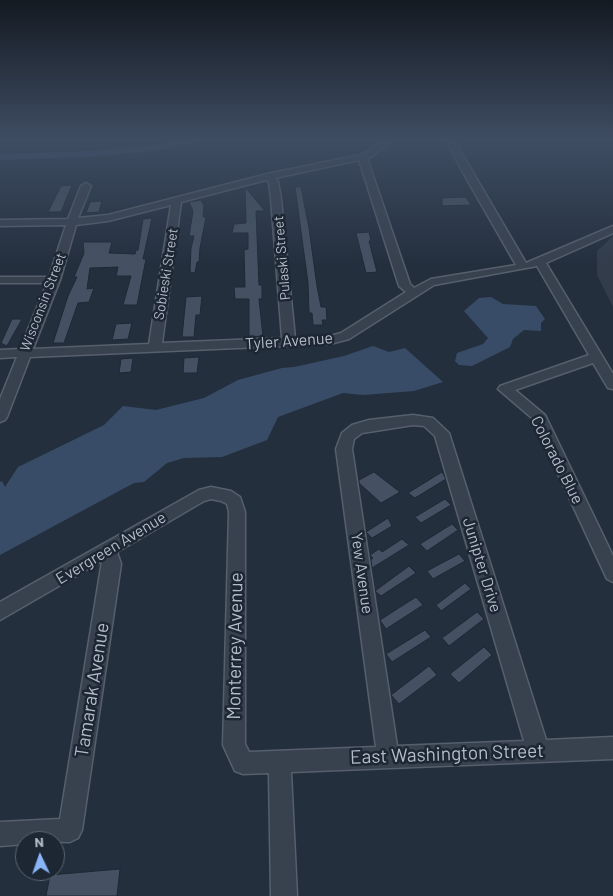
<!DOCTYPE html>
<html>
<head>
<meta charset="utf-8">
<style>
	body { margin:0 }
	#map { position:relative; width:613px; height:896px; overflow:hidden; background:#242f3e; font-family:Barlow,sans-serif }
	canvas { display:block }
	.north { position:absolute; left:15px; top:831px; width:50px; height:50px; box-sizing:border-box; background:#1d2633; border:1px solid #59626f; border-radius:50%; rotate:357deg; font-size:14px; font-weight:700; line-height:20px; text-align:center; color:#b4bcc9 }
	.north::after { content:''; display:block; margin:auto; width:18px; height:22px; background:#8ab4f8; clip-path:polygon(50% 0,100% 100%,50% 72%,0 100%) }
</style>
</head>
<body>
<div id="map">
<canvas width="613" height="896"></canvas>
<div class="north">N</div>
</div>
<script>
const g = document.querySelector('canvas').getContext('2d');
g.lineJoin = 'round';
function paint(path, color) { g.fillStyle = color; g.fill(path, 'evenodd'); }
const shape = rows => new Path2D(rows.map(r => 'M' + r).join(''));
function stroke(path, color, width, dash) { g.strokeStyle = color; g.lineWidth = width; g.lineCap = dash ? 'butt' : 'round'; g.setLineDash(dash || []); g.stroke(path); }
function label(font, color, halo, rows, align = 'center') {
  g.font = font + ' Barlow,sans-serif'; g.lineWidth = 5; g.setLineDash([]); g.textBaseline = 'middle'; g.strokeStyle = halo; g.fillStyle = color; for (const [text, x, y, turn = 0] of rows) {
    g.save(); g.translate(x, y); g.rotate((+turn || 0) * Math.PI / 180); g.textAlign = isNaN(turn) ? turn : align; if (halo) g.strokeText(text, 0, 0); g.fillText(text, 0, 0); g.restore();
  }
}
const airport = shape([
	[613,236,613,307,597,275,597,251]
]);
const water = shape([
	[491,297,503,304,536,306,545,319,541,323,541,331,524,330,513,339,510,347,472,366,459,365,455,361,457,353,483,344,488,338,464,311,479,298],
	[373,346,389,352,405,348,443,382,414,391,363,395,343,393,278,417,267,440,222,457,184,458,167,463,144,482,134,483,0,555,0,482,2,481,5,487,18,467,104,425,123,406,156,410,204,398,238,380,282,368,294,367,344,356]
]);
const river = shape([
	[179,140,198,140,197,142,156,151,85,157,0,160,0,154,85,151,156,145,179,140]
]);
const building = shape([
	[72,185,61,212,48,212,61,186,72,185],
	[245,187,265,211,256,211,259,285,262,285,262,299,259,299,263,336,249,337,249,299,235,299,234,287,245,287,244,250,248,249,248,233,232,233,234,224,246,223,245,187],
	[295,187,301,187,309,228,317,286,321,307,326,307,327,320,322,320,323,325,313,325,312,313,309,313,308,283,295,187],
	[466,197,471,205,442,206,442,198,466,197],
	[201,200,204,206,203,217,206,217,200,248,199,262,197,262,195,273,190,272,191,248,194,236,189,236,193,211,189,202,201,200],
	[102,201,99,212,86,213,90,202,102,201],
	[152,218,143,259,146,259,137,305,123,305,131,276,116,276,118,267,90,268,87,289,94,288,89,302,78,303,64,343,53,343,68,296,77,277,74,277,84,253,83,242,112,242,109,253,135,254,136,250,138,250,143,219,152,218],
	[369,232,371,241,369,241,377,272,366,273,356,233,369,232],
	[202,296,200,315,196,315,194,337,182,337,186,297,202,296],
	[12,319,22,319,7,346,1,343,12,319],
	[132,323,128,339,112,340,116,324,132,323],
	[199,357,197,373,183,373,184,358,199,357],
	[133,358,131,372,119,373,121,359,133,358],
	[374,472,400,492,381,503,359,483,359,480,374,472],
	[442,472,446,479,415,498,408,493,442,472],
	[445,499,451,505,421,523,415,517,445,499],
	[388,518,392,526,372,538,366,532,388,518],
	[452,524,458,530,427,551,420,544,452,524],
	[402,539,409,545,372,568,371,560,373,558,370,555,379,549,382,552,402,539],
	[459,554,465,561,433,579,427,571,459,554],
	[409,566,416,573,381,596,375,591,409,566],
	[465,583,471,589,441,611,436,605,465,583],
	[416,597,423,605,386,629,380,620,416,597],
	[477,612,484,619,449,646,442,638,477,612],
	[425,630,431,637,392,662,386,654,425,630],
	[484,647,492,655,459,683,450,674,484,647],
	[429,666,437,675,399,704,391,695,429,666],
	[120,869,117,896,46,896,50,875,120,869]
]);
const minor = shape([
	[384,140,393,140,373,156,367,158,410,284,414,288,431,279,516,265,465,176,446,140,454,140,526,263,613,226,613,233,546,263,613,374,613,389,608,388,593,363,515,390,545,415,613,556,613,582,607,579,532,418,498,389,500,386,589,355,537,266,434,285,349,339,330,344,30,357,7,417,5,420,0,422,0,399,17,357,0,358,0,350,20,349,47,283,0,283,0,277,49,277,66,225,0,226,0,220,68,219,81,186,86,183,91,186,78,218,108,215,267,174,360,155,367,152,384,140],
	[359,160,399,286,406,292,341,333,330,336,295,338,281,199,278,181,275,178,359,160],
	[266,180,269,182,271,199,282,338,162,343,181,202,266,180],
	[171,205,149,344,33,349,60,280,76,225,108,221,171,205],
	[413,415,433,418,449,433,546,740,613,737,613,759,291,772,297,896,271,896,269,773,243,774,235,771,223,745,229,512,227,504,221,501,211,499,204,501,117,552,121,564,82,830,78,838,70,842,25,841,25,844,0,846,0,822,60,819,102,561,0,620,0,602,199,490,211,487,231,491,240,497,245,512,245,744,249,752,376,747,336,449,342,433,352,425,369,420,413,415],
	[413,425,424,426,435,436,524,741,397,746,352,449,354,439,362,433,413,425]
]);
const farStreetnames = [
	["Pulaski Street",282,258,-95],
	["Sobieski Street",166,274,-81],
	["Wisconsin Street",43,302,-69]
];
const streetNames = [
	["Tyler Avenue",289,341,-4],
	["Colorado Blue",557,460,63],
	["Evergreen Avenue",111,548,-31],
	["Junipter Drive",482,565,73],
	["Yew Avenue",362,573,82]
];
const nearStreetnames = [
	["Monterrey Avenue",235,646,-89],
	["Tamarak Avenue",92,690,-81],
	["East Washington Street",447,754,-2]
];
paint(airport, '#323c4b');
paint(water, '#394c67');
paint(river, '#394c67');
paint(building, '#455162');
stroke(building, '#1f2835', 1);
stroke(minor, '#565f6c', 3);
paint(minor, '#38414e');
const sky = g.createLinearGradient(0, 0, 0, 265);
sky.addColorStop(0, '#141a22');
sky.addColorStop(0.53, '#3f4d63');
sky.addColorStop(1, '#3f4d6300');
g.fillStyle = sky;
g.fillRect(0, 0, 613, 265);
label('14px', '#b4bcc9', '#1d2633', farStreetnames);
label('16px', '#b4bcc9', '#1d2633', streetNames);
label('19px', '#b4bcc9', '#1d2633', nearStreetnames);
</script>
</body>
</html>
